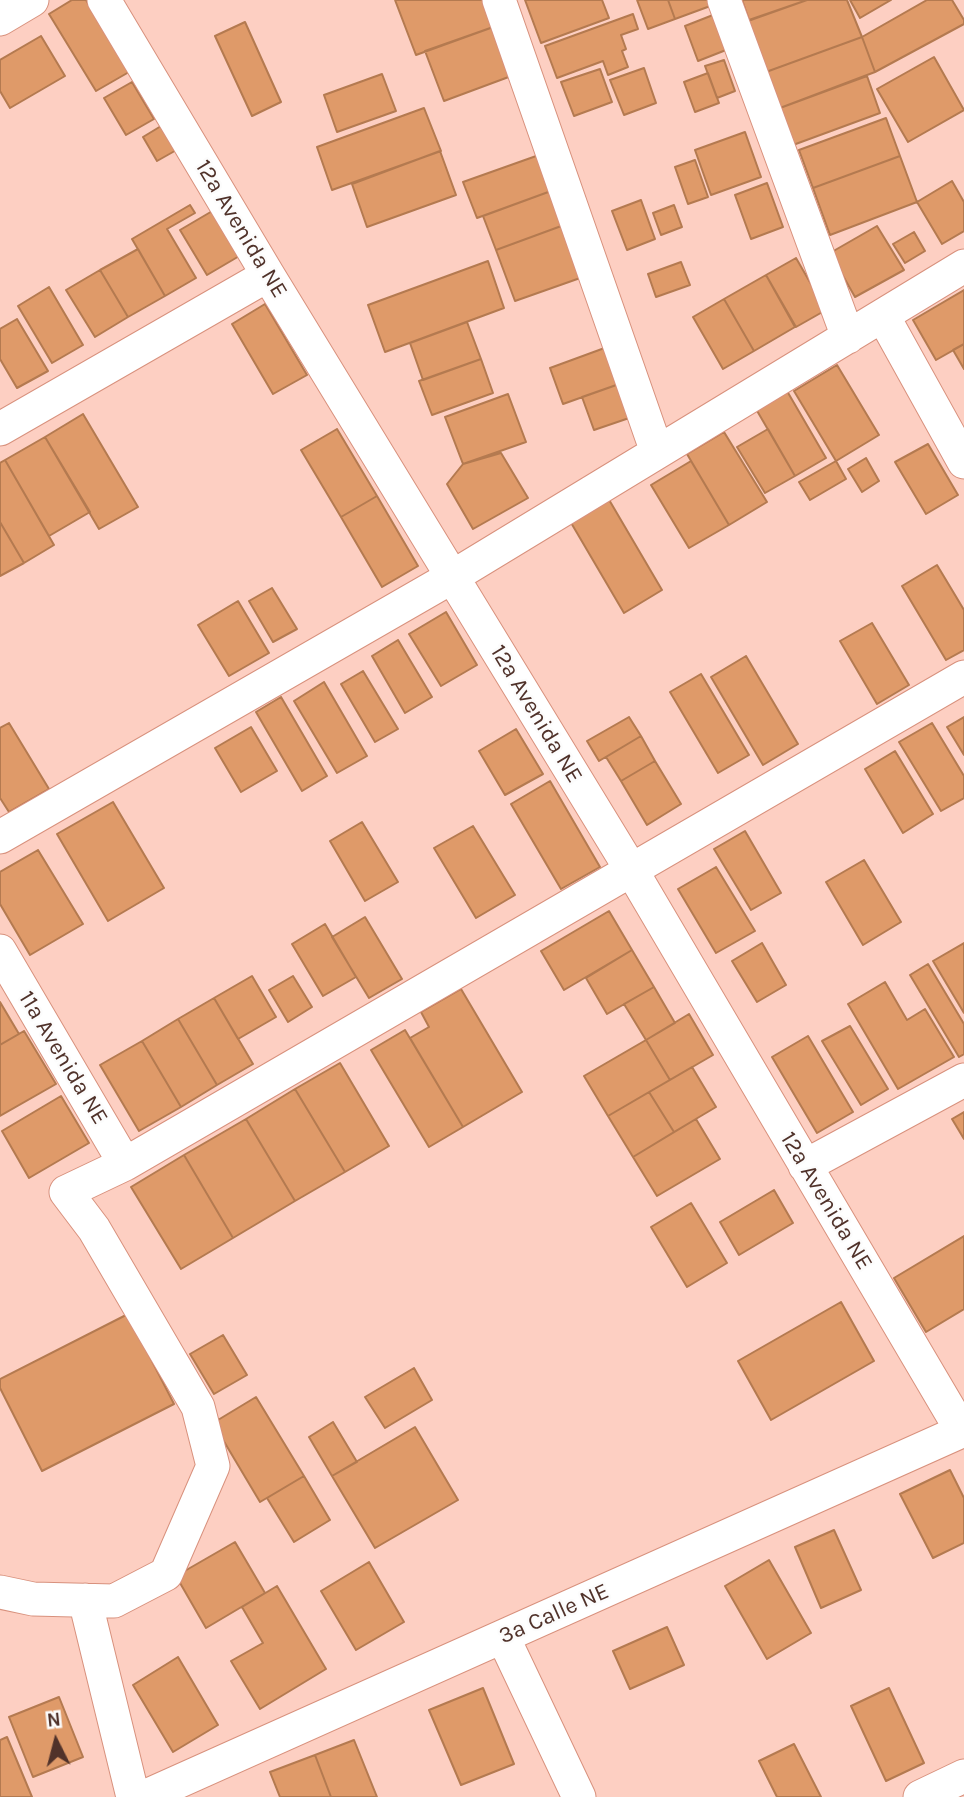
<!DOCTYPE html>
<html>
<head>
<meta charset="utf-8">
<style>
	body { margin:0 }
	#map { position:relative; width:964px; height:1797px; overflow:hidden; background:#fdcfc2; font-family:Karla,sans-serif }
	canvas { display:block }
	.north { position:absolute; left:21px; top:1706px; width:70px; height:70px; -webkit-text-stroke:5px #fcfcfc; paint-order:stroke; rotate:354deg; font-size:19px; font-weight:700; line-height:28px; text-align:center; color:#50322a }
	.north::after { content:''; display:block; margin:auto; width:24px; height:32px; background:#50322a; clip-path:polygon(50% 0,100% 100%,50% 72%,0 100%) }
</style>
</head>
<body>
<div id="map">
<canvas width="964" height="1797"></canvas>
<div class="north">N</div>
</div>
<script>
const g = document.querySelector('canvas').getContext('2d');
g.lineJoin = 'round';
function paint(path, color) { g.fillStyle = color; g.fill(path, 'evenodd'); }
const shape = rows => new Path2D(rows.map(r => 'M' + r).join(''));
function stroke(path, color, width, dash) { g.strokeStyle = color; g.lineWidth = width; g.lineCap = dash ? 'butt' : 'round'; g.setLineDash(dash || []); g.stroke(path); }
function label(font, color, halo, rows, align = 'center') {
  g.font = font + ' Karla,sans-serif'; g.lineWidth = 5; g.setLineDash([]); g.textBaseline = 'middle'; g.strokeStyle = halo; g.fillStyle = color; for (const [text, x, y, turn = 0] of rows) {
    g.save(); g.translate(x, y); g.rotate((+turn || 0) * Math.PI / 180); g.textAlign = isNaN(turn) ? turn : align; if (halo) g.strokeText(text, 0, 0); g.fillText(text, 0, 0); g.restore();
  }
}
const building = shape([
	[72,0,86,0,129,72,96,91,49,14,72,0],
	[395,0,486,0,496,26,416,55,395,0],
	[525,0,602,0,609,18,541,43,525,0],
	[637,0,668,0,675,19,648,29,637,0],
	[668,0,712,0,713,5,675,19,668,0],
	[742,0,807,0,749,20,742,0],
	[807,0,847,0,862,37,766,72,748,21,807,0],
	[850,0,891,0,860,18,850,0],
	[927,0,952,0,964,20,964,24,875,72,862,37,927,0],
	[633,14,638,29,621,35,626,49,622,51,628,67,608,75,603,61,557,78,545,46,633,14],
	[713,15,726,50,698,61,685,26,713,15],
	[245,22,281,102,252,116,215,36,245,22],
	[496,26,514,75,444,101,425,51,496,26],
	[41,36,65,76,10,108,0,91,0,60,41,36],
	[862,37,875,72,780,108,766,72,862,37],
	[934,57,964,110,908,142,877,89,934,57],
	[724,60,735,91,717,98,705,66,724,60],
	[644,68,656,103,624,115,610,80,644,68],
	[600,69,612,102,574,116,561,82,600,69],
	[708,73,719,103,695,112,684,82,708,73],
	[382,74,396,111,337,132,324,95,382,74],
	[867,76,880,113,793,145,780,108,867,76],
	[132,82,154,119,126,135,104,98,132,82],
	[424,108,441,151,332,190,317,147,424,108],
	[886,118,900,156,813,188,799,150,886,118],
	[166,123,180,148,157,161,143,137,166,123],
	[745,132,761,177,711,195,695,150,745,132],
	[440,151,456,195,367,227,352,184,440,151],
	[539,155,551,191,477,218,463,182,539,155],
	[900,156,917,202,830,235,813,188,900,156],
	[695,160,708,197,688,204,675,167,695,160],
	[952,181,964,202,964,231,942,244,917,202,952,181],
	[767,183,783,227,751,239,735,195,767,183],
	[551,191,564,225,496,250,483,216,551,191],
	[641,200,655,239,627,250,612,211,641,200],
	[190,205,195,213,167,229,196,278,165,296,132,239,190,205],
	[674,205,682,227,661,235,653,213,674,205],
	[214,210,241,255,207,275,180,230,214,210],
	[564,225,583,277,515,301,496,250,564,225],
	[877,226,904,270,855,297,830,253,877,226],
	[914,232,925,251,905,263,893,244,914,232],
	[138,249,165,296,128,317,100,270,138,249],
	[796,258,826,310,796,327,766,275,796,258],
	[488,261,504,308,385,352,368,305,488,261],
	[681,262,690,285,656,297,648,274,681,262],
	[100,270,128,317,95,337,66,290,100,270],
	[766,275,795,327,754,351,724,299,766,275],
	[49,287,83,345,52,363,18,306,49,287],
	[964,290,964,344,936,360,913,320,964,290],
	[724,299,754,351,723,369,693,317,724,299],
	[265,304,307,375,273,394,232,324,265,304],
	[17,319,48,371,17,388,0,359,0,329,17,319],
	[467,322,481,359,423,380,410,343,467,322],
	[964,344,964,369,953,350,964,344],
	[610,346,622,383,563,404,550,368,610,346],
	[481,359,493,393,432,415,419,381,481,359],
	[837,365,879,435,836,461,794,391,837,365],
	[622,383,635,416,594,430,582,397,622,383],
	[787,391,826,458,795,476,756,409,787,391],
	[508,394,526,442,463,464,445,417,508,394],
	[83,414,138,507,99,529,45,437,83,414],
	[337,429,377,496,341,517,301,450,337,429],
	[768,429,795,476,765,493,737,447,768,429],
	[724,432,767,502,729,525,687,454,724,432],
	[45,437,90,512,49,536,5,460,45,437],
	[928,444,958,495,926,514,895,462,928,444],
	[501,453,528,498,473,529,447,484,463,464,501,453],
	[866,458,879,481,862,492,848,469,866,458],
	[5,460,54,545,24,563,0,522,0,463,5,460],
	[691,461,729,525,689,548,651,485,691,461],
	[836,461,846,479,810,500,799,482,836,461],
	[377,496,418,566,382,587,341,517,377,496],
	[608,498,662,590,624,613,570,521,608,498],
	[0,522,24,563,0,576,0,522],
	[937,565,964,610,964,650,946,660,902,586,937,565],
	[272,588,297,629,273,642,249,601,272,588],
	[238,601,269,653,229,676,198,625,238,601],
	[446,612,477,665,441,686,409,634,446,612],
	[872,623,909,685,877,704,840,641,872,623],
	[398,640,432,697,405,713,372,656,398,640],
	[746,656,798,744,763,765,711,677,746,656],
	[363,671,398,729,375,742,341,684,363,671],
	[701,674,749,755,718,773,670,692,701,674],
	[324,682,367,756,337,773,294,701,324,682],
	[281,697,327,776,302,791,256,712,281,697],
	[629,717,641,736,599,761,587,741,629,717],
	[964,717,964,755,947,727,964,717],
	[9,723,49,789,9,812,0,798,0,728,9,723],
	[932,723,964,776,964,798,941,811,899,742,932,723],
	[251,727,277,771,241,792,215,748,251,727],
	[516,729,543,774,505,795,479,751,516,729],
	[641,736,655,761,621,781,606,757,641,736],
	[895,751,933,814,903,833,865,769,895,751],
	[655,761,681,804,647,825,621,781,655,761],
	[550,781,600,867,561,889,511,804,550,781],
	[113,802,164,888,108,921,57,834,113,802],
	[362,822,398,882,365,901,330,841,362,822],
	[473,826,515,895,476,918,434,848,473,826],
	[745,831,781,893,751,910,714,849,745,831],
	[38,850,83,924,30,955,0,904,0,872,38,850],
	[864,860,901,922,863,945,826,882,864,860],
	[716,867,755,931,716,953,678,889,716,867],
	[609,911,632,950,564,990,541,951,609,911],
	[365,917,402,979,369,998,332,937,365,917],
	[325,924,356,977,323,996,292,944,325,924],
	[762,943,786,985,757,1002,732,961,762,943],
	[964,943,964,1013,933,961,964,943],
	[632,950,654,987,607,1014,586,978,632,950],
	[928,964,964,1024,964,1054,959,1057,910,975,928,964],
	[252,976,276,1017,238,1039,214,998,252,976],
	[293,976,312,1007,288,1022,269,990,293,976],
	[885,982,907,1020,925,1009,954,1057,898,1089,848,1004,885,982],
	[654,987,675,1023,646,1040,624,1004,654,987],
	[461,989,522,1092,463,1127,410,1038,429,1027,421,1012,461,989],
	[214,998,253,1064,217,1085,178,1019,214,998],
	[0,1002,19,1034,0,1045,0,1002],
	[689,1014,713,1055,670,1080,646,1040,689,1014],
	[178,1019,217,1085,181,1107,142,1041,178,1019],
	[850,1026,888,1089,861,1105,822,1041,850,1026],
	[405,1030,463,1127,429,1147,371,1050,405,1030],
	[24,1031,56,1084,0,1116,0,1045,24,1031],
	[808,1036,853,1112,817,1133,772,1057,808,1036],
	[646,1040,670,1080,608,1116,584,1076,646,1040],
	[142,1041,181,1107,139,1131,100,1065,142,1041],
	[340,1063,389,1146,345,1172,295,1089,340,1063],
	[692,1067,716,1107,674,1132,649,1092,692,1067],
	[295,1089,345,1172,295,1201,246,1119,295,1089],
	[649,1092,674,1132,633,1157,608,1116,649,1092],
	[61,1096,89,1143,29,1178,2,1131,61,1096],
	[964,1112,964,1139,952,1119,964,1112],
	[246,1119,295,1201,233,1238,184,1155,246,1119],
	[696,1119,720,1159,657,1196,633,1157,696,1119],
	[184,1155,233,1238,181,1269,131,1187,184,1155],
	[774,1190,793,1223,739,1255,720,1222,774,1190],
	[691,1203,727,1263,687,1287,651,1227,691,1203],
	[964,1236,964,1309,926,1332,894,1278,964,1236],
	[841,1302,874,1361,771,1420,738,1361,841,1302],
	[128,1314,174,1404,42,1471,0,1388,0,1379,128,1314],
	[223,1335,247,1375,214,1394,190,1354,223,1335],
	[414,1368,432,1400,385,1428,365,1397,414,1368],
	[256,1397,304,1476,260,1502,213,1423,256,1397],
	[333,1422,357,1462,332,1476,309,1437,333,1422],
	[415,1427,458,1500,375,1548,332,1476,415,1427],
	[950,1470,964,1498,964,1543,933,1558,900,1494,950,1470],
	[304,1476,330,1520,294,1542,267,1498,304,1476],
	[834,1530,861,1590,821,1608,795,1547,834,1530],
	[235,1542,265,1593,206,1628,176,1576,235,1542],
	[769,1560,811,1633,767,1659,725,1586,769,1560],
	[369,1562,404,1622,356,1650,321,1591,369,1562],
	[277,1586,326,1669,260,1709,231,1661,263,1643,242,1607,277,1586],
	[667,1627,684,1665,630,1689,613,1651,667,1627],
	[178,1657,218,1725,173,1752,133,1685,178,1657],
	[483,1688,514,1764,461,1785,429,1710,483,1688],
	[889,1688,924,1763,886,1781,851,1706,889,1688],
	[59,1697,83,1757,33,1777,9,1717,59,1697],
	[7,1737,32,1797,0,1797,0,1740,7,1737],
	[354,1740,377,1797,331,1797,315,1755,354,1740],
	[794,1744,821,1797,777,1797,759,1761,794,1744],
	[315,1755,331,1797,280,1797,270,1772,315,1755]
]);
const street = shape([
	[104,0,268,275,632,871,962,1431],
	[499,0,657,452],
	[724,0,848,337],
	[0,19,32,0],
	[883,316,964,462],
	[0,429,268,275],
	[0,837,452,577,964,266],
	[0,951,125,1164],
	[805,1166,964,1080],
	[0,1592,33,1599,114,1601,166,1574,213,1466,198,1407,94,1229,66,1192,125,1164,964,677],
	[85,1600,133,1797],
	[503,1637,579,1797],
	[144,1797,964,1430],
	[920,1797,964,1776]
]);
const streetNames = [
	["12a Avenida NE",241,229,59],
	["12a Avenida NE",536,714,59],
	["11a Avenida NE",63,1058,59],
	["12a Avenida NE",826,1201,59],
	["3a Calle NE",554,1614,-24]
];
paint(building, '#df9a69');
stroke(building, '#b47a50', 2);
stroke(street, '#d8917d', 35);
stroke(street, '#fff', 33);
label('23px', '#50322a', '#fcfcfc', streetNames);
</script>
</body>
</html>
